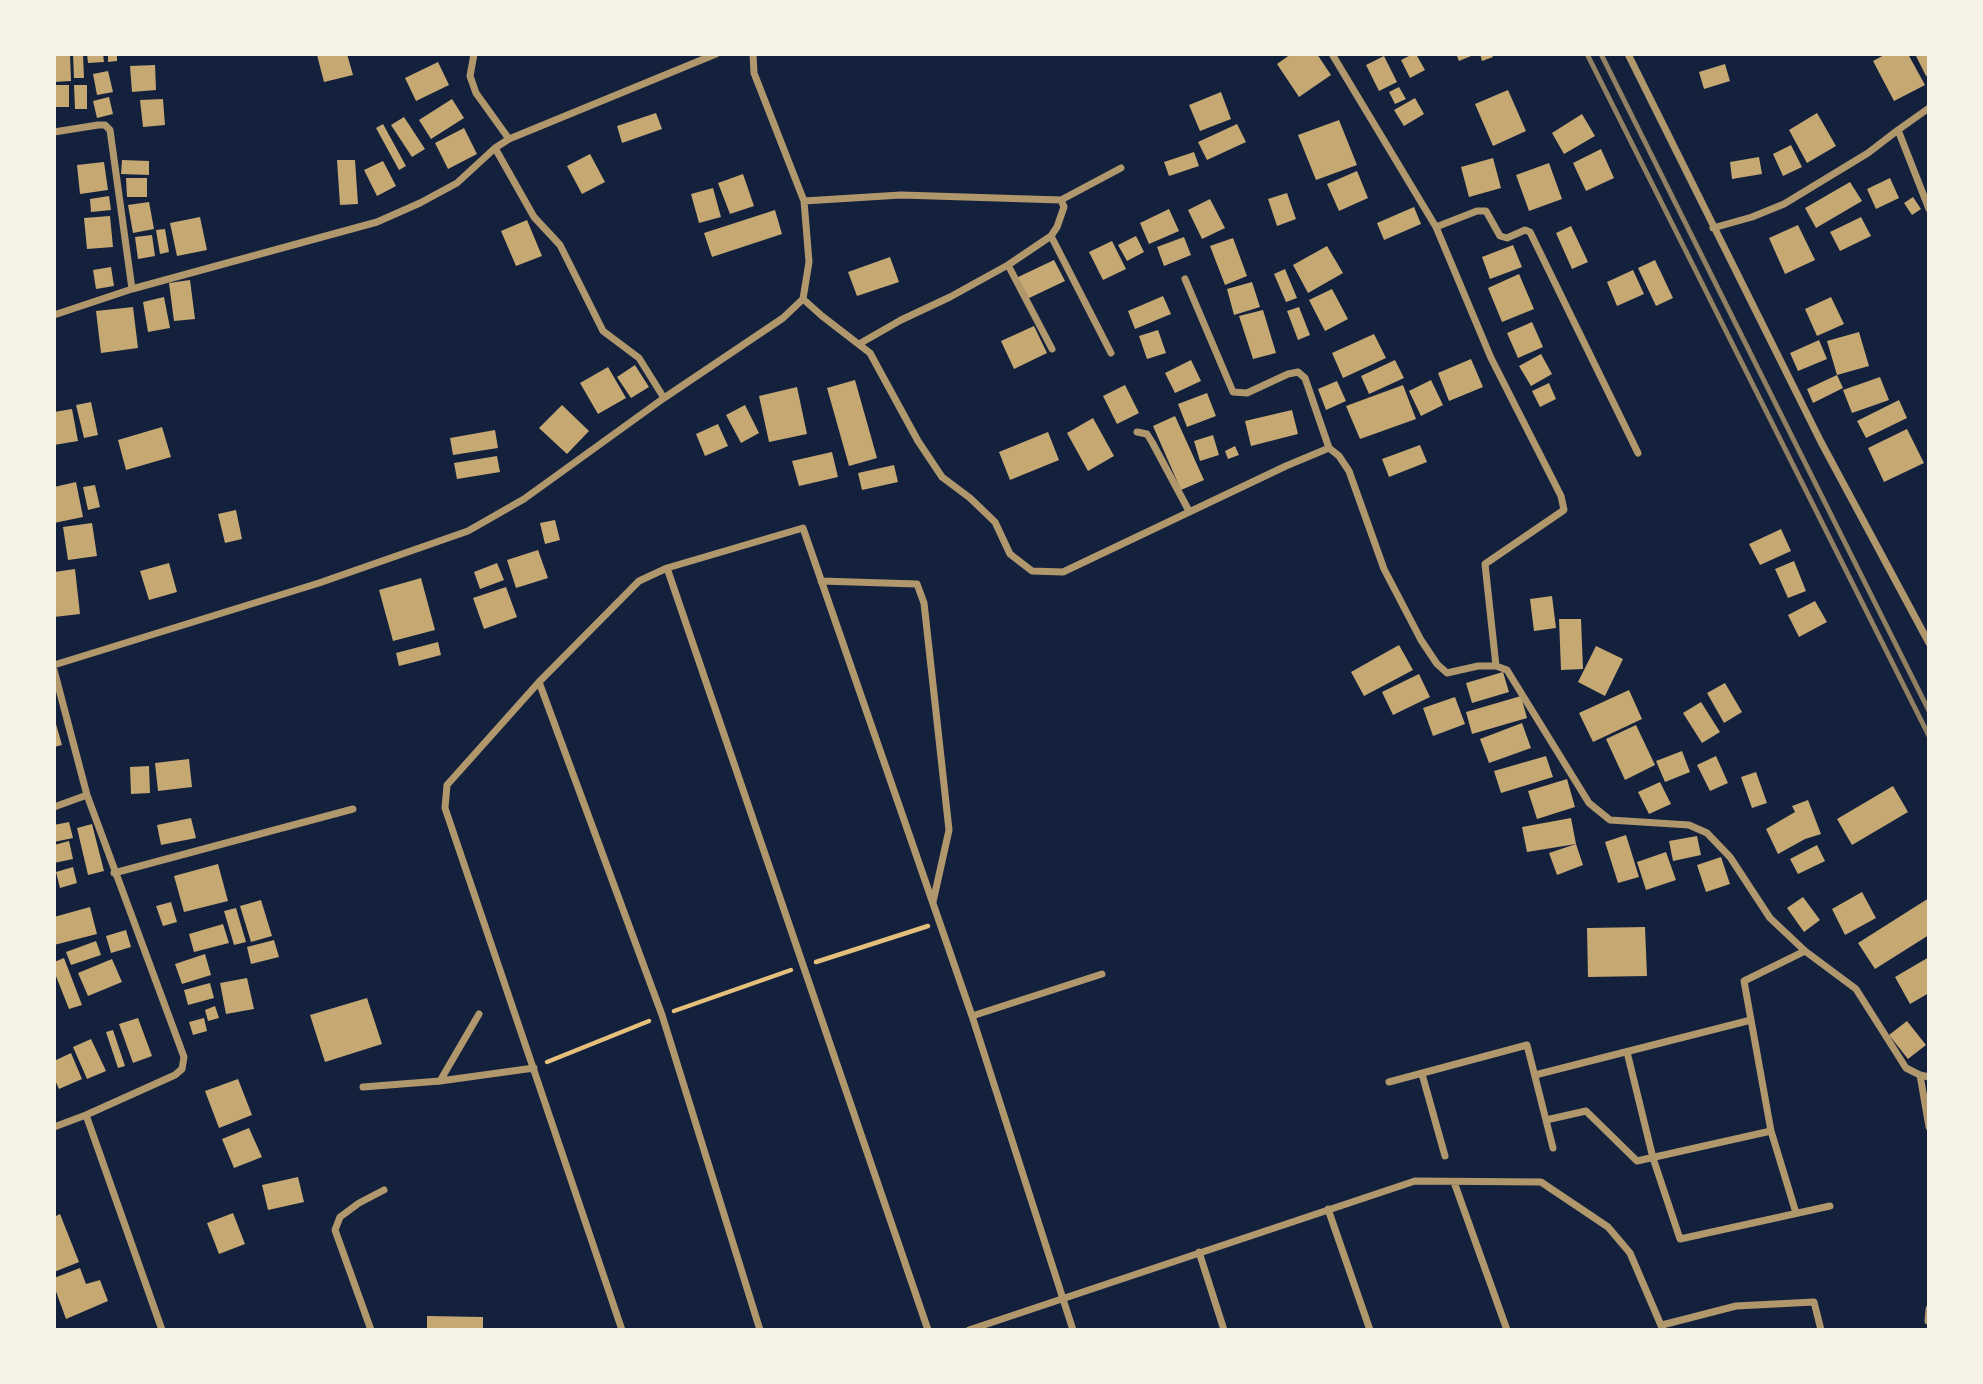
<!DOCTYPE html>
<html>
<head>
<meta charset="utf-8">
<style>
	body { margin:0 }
	#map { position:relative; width:1983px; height:1384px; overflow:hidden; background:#14213d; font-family:"Varela Round",sans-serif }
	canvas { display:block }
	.frame { position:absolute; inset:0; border:56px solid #f6f1e7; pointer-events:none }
</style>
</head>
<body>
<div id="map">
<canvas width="1983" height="1384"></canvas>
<div class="frame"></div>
</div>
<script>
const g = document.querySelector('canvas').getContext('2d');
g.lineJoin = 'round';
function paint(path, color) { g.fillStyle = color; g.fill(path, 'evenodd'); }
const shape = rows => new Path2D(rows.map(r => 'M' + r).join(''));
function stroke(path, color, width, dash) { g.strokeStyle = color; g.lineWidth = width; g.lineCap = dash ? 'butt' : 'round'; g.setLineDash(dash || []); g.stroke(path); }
const building = shape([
	[54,54,70,54,71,81,54,82],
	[73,54,83,54,84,78,74,78],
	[87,54,103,54,104,62,88,63],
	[108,54,117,54,117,61,108,62],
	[347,54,353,75,324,82,317,55],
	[1291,54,1317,54,1331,75,1299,97,1277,64],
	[1413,54,1416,54,1425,70,1410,78,1401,60],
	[1456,54,1476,54,1459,61],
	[1480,54,1492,54,1493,57,1482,61],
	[1886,54,1908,54,1925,85,1894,101,1873,61],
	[1915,54,1929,54,1929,75,1926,76],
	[1384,56,1397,82,1379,91,1366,65],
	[438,62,449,85,416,101,405,78],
	[1725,64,1730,81,1704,89,1699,72],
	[155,65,156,90,132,92,130,66],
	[108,71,113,92,97,95,93,74],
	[54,85,69,85,69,107,54,107],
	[74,85,87,85,87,109,75,109],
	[1399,87,1406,99,1395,104,1389,92],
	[1508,90,1526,131,1493,146,1475,104],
	[1221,92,1231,119,1200,131,1189,105],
	[109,97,113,114,97,118,93,101],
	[1415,98,1424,114,1404,126,1394,110],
	[163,99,165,125,143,127,140,100],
	[452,99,464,118,431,139,419,120],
	[656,113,662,129,622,143,617,126],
	[1817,113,1836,146,1807,163,1789,130],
	[1582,114,1595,136,1564,154,1552,133],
	[404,117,425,149,412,157,391,125],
	[1339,120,1357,165,1316,180,1298,135],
	[383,124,406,166,399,170,376,128],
	[1237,124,1246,142,1207,160,1198,142],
	[464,128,477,154,448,169,435,143],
	[1791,145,1802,167,1783,176,1773,154],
	[1601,149,1614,178,1586,191,1573,163],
	[1194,152,1199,166,1169,176,1164,162],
	[590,154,605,182,582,194,567,166],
	[1759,157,1762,174,1732,179,1730,162],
	[1493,158,1501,188,1469,197,1461,167],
	[122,160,149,161,149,175,121,174],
	[337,160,355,160,358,204,340,205],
	[383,161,396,186,377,196,364,170],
	[104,162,108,190,80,194,77,165],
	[1549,163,1562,199,1529,211,1516,175],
	[1357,171,1368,198,1339,211,1327,184],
	[743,174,754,206,730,214,718,183],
	[126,178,147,178,147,197,127,197],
	[1890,178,1899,198,1876,209,1867,189],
	[1850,182,1862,201,1816,228,1805,208],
	[713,188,721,217,699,223,691,194],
	[1287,193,1296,219,1277,226,1268,199],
	[109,196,111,210,91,212,90,199],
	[1913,197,1921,209,1912,215,1904,203],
	[1210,199,1225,228,1202,239,1188,210],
	[149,202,154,229,133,233,128,205],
	[1414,207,1421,224,1384,240,1377,223],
	[1169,209,1179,231,1149,244,1140,223],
	[775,210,782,234,712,257,704,233],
	[110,216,113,247,87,249,84,218],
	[200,217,207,250,177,256,170,223],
	[1861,217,1871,236,1840,251,1830,232],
	[527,220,542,256,516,266,501,231],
	[1798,225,1815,260,1785,274,1769,238],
	[1571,226,1588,262,1572,269,1556,233],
	[165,229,169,252,160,254,156,230],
	[152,235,155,256,138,259,135,237],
	[1136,236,1144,252,1127,261,1118,245],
	[1184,237,1191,255,1164,266,1157,247],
	[1233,238,1247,276,1225,285,1210,246],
	[1112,241,1126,269,1103,280,1089,252],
	[1513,245,1522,267,1490,279,1482,257],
	[1327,246,1343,273,1308,293,1293,265],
	[890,257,899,282,857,296,848,272],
	[1054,260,1065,281,1027,299,1016,278],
	[1655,260,1673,298,1656,306,1638,268],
	[111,267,114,286,96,289,93,270],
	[1285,269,1297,298,1286,302,1274,274],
	[1633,270,1644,294,1617,306,1607,282],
	[1519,274,1534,309,1502,322,1488,288],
	[190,280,195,319,174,321,169,283],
	[1252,282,1260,307,1234,315,1227,289],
	[1332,289,1348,319,1325,331,1309,300],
	[1163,296,1171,314,1135,329,1128,311],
	[164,297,170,328,148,332,143,302],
	[1831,297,1844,324,1817,336,1805,309],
	[133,307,138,348,101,353,96,311],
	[1299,307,1310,335,1298,340,1287,311],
	[1263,310,1276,353,1253,359,1239,316],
	[1532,322,1543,347,1518,358,1507,333],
	[1034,326,1047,353,1014,369,1001,341],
	[1158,330,1166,353,1147,359,1139,336],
	[1859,332,1869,366,1837,375,1843,388,1813,403,1807,389,1837,375,1827,341],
	[1374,334,1386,358,1343,378,1332,353],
	[1819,340,1827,359,1798,371,1790,353],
	[1541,354,1552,374,1531,386,1519,366],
	[1471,359,1483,387,1449,401,1438,373],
	[1191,360,1201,381,1175,393,1165,373],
	[1395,360,1404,378,1369,394,1361,376],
	[635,365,649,387,631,398,617,377],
	[608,367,626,398,598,414,580,383],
	[1880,377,1889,400,1852,413,1843,390],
	[855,380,877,458,849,466,827,388],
	[1431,380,1443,405,1421,416,1409,391],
	[1337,381,1346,401,1326,410,1318,389],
	[1549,383,1556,399,1540,407,1532,391],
	[1125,385,1139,413,1117,424,1103,396],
	[1403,385,1416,419,1360,439,1346,406],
	[797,387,807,434,769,442,759,396],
	[1207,393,1216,416,1187,427,1178,404],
	[1899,400,1907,418,1866,438,1857,421],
	[91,402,98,435,84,438,76,405],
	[562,405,589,431,567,454,539,428],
	[745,405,759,433,741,443,726,415],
	[72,409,78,441,54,445,54,412],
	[1292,410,1298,434,1251,446,1245,421],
	[1175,416,1204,480,1181,490,1153,426],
	[1093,418,1114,456,1088,471,1067,433],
	[718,424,728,446,705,456,696,434],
	[162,427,171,457,126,470,118,440],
	[1907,429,1924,463,1884,482,1868,448],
	[495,430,498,448,453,455,450,438],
	[1048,432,1059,460,1010,480,999,452],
	[1213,435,1219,455,1200,461,1194,441],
	[1420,445,1427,462,1389,477,1382,459],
	[1235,446,1239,455,1228,459,1225,451],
	[832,452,838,477,799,486,792,461],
	[497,456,500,472,457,479,454,463],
	[894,465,898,482,862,490,858,473],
	[76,482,83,517,54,523,54,487],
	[95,485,100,507,88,510,83,487],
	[236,510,242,539,225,543,218,514],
	[555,520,560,540,545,544,540,523],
	[92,523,97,556,68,560,63,527],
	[1781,529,1791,551,1760,565,1749,544],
	[538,550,548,578,516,588,507,560],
	[1794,561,1806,591,1788,598,1775,569],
	[169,563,177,592,149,600,140,571],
	[497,563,504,580,480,589,474,572],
	[75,569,80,614,54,617,54,572],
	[421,578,435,630,393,641,379,590],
	[506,587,517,617,484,629,473,598],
	[1552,596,1556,628,1534,631,1530,599],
	[1815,601,1827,622,1799,637,1788,615],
	[1559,619,1581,619,1583,669,1561,670],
	[438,642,441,655,399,666,396,653],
	[1399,645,1413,670,1364,696,1351,672],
	[1596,646,1623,659,1605,696,1578,682],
	[1503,672,1509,692,1472,703,1466,683],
	[1419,674,1430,697,1393,715,1382,692],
	[1725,683,1742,712,1724,723,1707,693],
	[1629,690,1642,719,1593,742,1579,713],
	[1521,696,1527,718,1472,734,1466,712],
	[1455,697,1465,724,1433,736,1423,708],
	[1701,702,1720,732,1702,743,1683,713],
	[1522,723,1531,748,1489,763,1480,739],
	[56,724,62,745,54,747,54,725],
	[1636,725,1655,765,1625,780,1606,739],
	[1682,751,1690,772,1665,782,1656,761],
	[1546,756,1553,777,1501,793,1494,771],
	[1716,756,1728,783,1710,791,1697,765],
	[189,759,192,787,158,791,155,763],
	[149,766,150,793,131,794,130,767],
	[1756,772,1767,803,1752,808,1741,777],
	[1567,779,1575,807,1537,819,1528,791],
	[1660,782,1671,804,1649,814,1638,792],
	[1893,786,1908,812,1852,845,1837,819],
	[1808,800,1821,834,1805,839,1778,854,1766,829,1795,812,1792,806],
	[191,818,196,838,161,845,157,825],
	[1571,818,1576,844,1527,852,1522,827],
	[69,822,73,838,54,842,54,825],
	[92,824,104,871,88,875,77,828],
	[1626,835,1639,877,1618,883,1605,842],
	[1697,836,1701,855,1673,861,1669,841],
	[69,841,73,859,54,863,54,845],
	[1576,844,1583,865,1557,875,1549,853],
	[1817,845,1825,861,1798,874,1790,859],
	[1666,852,1676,880,1646,890,1637,862],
	[1721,857,1730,884,1706,892,1697,865],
	[218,864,228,901,184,912,174,876],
	[73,867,77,883,60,888,56,872],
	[1862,892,1876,918,1845,935,1832,909],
	[1803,897,1820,920,1804,932,1787,908],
	[1929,898,1929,935,1875,969,1858,943],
	[261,900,272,936,251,942,240,906],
	[171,902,177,922,163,926,156,906],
	[90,907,97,934,54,945,54,917],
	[236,908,246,942,234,945,224,911],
	[223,924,229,943,194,952,189,934],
	[1645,927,1647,976,1588,977,1587,928],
	[126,930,131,947,111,953,106,936],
	[274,940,279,957,251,964,247,947],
	[96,941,101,955,71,965,66,952],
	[205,954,211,975,182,984,175,964],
	[1929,957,1929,993,1910,1004,1895,977],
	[64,958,82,1005,69,1009,54,971,54,962],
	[112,959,122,982,88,996,78,973],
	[247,978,254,1009,226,1014,220,983],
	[210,983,214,998,188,1005,184,990],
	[367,998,382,1044,325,1062,310,1015],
	[215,1006,219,1018,208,1021,205,1010],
	[138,1018,152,1056,133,1063,119,1024],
	[204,1018,207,1031,193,1035,189,1022],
	[1907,1021,1926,1045,1908,1059,1889,1035],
	[113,1030,125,1066,118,1068,106,1032],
	[91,1039,106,1071,87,1079,73,1047],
	[71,1053,82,1079,59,1089,54,1078,54,1061],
	[238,1079,252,1115,219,1128,205,1091],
	[249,1128,262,1157,234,1168,222,1139],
	[298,1177,304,1202,268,1210,262,1185],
	[233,1213,245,1244,219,1254,207,1223],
	[60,1214,79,1262,54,1272,54,1217],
	[80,1268,86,1284,100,1280,108,1301,66,1319,54,1286,54,1278],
	[427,1316,483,1317,483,1330,427,1330]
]);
const path = shape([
	[816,962,928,926],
	[674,1011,791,970],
	[547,1062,649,1021]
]);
const minor = shape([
	[474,54,470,76,476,93,509,139],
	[1332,54,1436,227,1491,358,1561,496,1564,510,1485,564,1496,666],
	[1628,54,1821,442,1929,643],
	[1929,108,1898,130,1929,209],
	[54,132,98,125,105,125,110,130,132,289],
	[495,148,534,217,560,245,603,331,639,358,664,398],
	[804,201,901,195,1061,200,1121,168],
	[1436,227,1477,211,1486,211,1500,236,1507,238,1525,230,1530,232,1638,453],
	[1713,228,1752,217,1784,204,1868,153,1898,130],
	[1051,236,1111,353],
	[1008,265,1052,349],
	[1185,279,1233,392,1247,393,1288,374,1298,372,1305,378,1329,448],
	[803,299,822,316,870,353,918,441,942,477,970,498,995,522,1010,554,1032,571,1063,572,1286,466,1329,448,1339,456,1349,471,1384,569,1421,640,1437,664,1447,673,1478,666,1496,666,1507,670,1589,803,1610,820,1689,825,1707,833,1730,857,1770,918,1805,951,1856,989,1906,1068,1920,1075,1929,1077],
	[54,315,132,289,377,222,420,203,457,183,495,148,509,139,716,54],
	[859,344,901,320,950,297,1008,265,1051,236,1057,227,1064,207,1061,200],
	[1137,432,1147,434,1152,442,1189,511],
	[667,568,928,1330],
	[821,581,917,584,924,603,949,830,933,902],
	[54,665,319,583,468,531,524,499,664,398,783,318,803,299,809,262,804,201,754,73,753,54],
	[54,670,87,795,184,1057,182,1069,175,1075,86,1115,162,1330],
	[539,682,662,1015,760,1330],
	[54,807,87,795],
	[114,873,353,809],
	[972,1016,1102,974],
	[1627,1052,1653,1158,1680,1239,1830,1206],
	[1422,1074,1445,1156],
	[1535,1075,1751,1020],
	[1920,1075,1929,1127],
	[440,1081,479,1014],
	[1389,1082,1527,1045,1553,1148],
	[363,1087,440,1081,534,1068],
	[1546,1120,1586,1111,1637,1161,1771,1131],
	[54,1127,86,1115],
	[1454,1182,1507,1330],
	[1328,1209,1370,1330],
	[1796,1213,1771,1131,1744,981,1805,951],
	[1199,1252,1224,1330],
	[1928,1321,1929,1309],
	[1662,1325,1736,1306,1814,1302,1821,1330],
	[371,1330,335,1230,340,1217,359,1203,384,1190],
	[622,1330,445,808,447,785,539,682,639,581,667,568,803,528,972,1016,1073,1330],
	[969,1330,1415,1181,1541,1182,1608,1227,1630,1253,1663,1330]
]);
const rail = shape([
	[1587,54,1929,736],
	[1601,54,1929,711]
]);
paint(building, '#c6a872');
stroke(path, '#e5c07b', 4.5);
stroke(minor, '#b1986c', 7);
stroke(rail, '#918062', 5);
</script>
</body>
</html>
